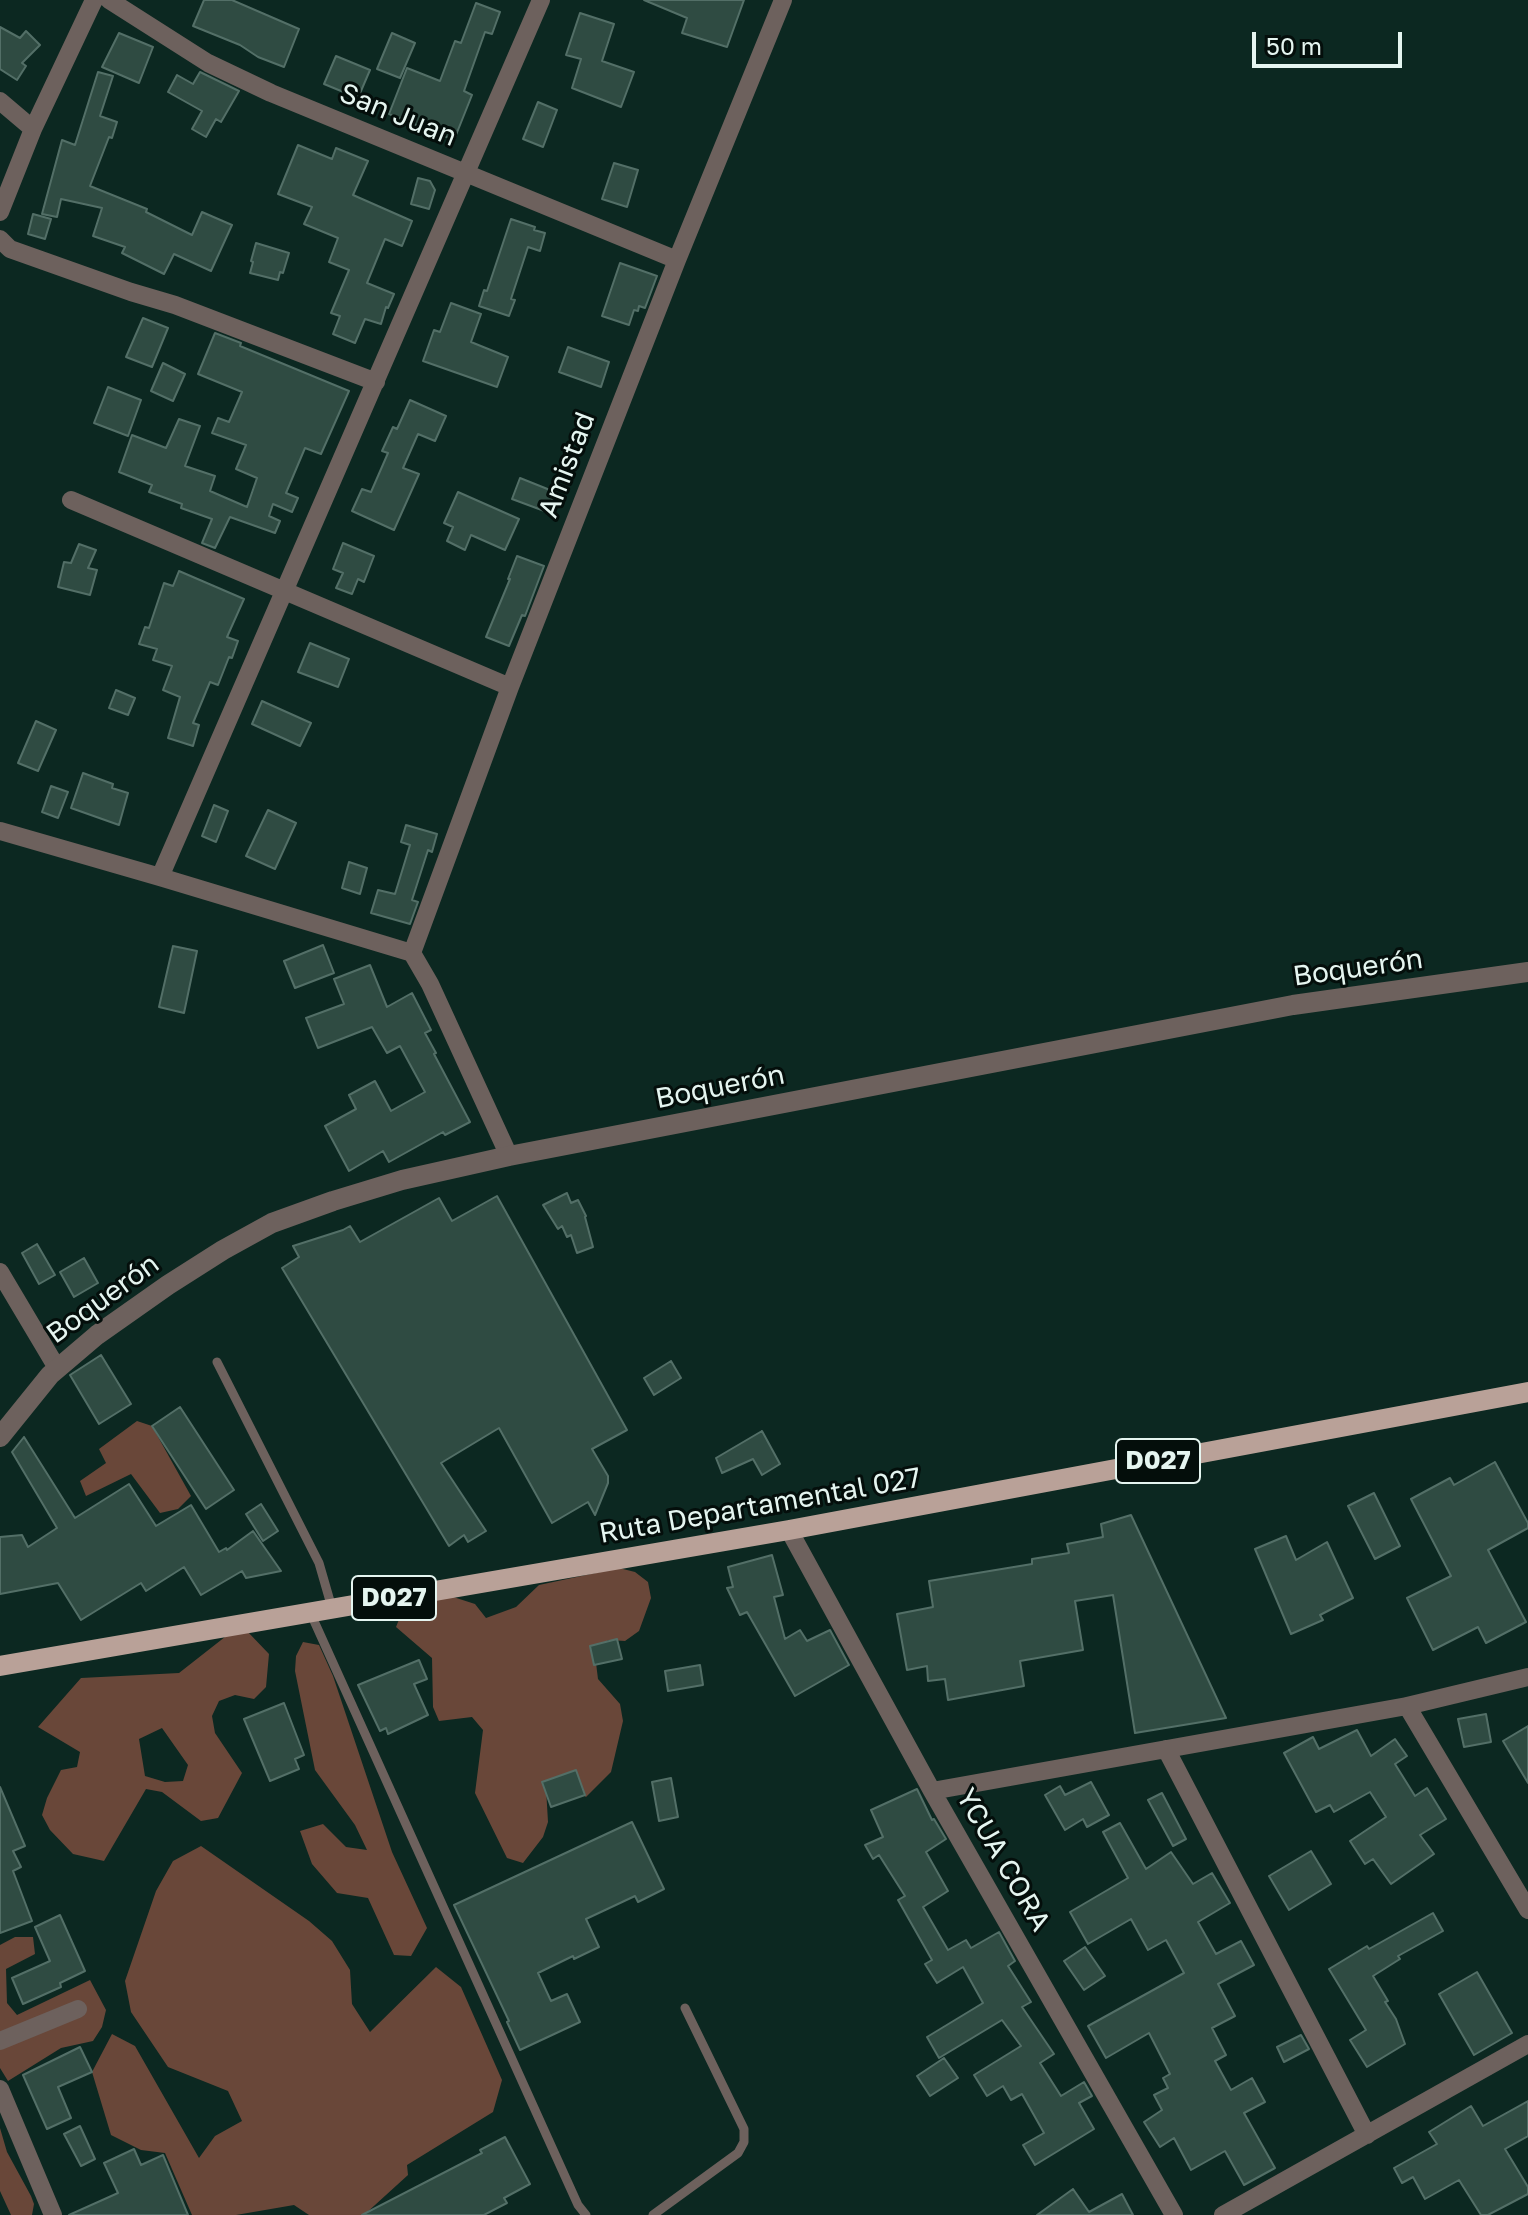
<!DOCTYPE html>
<html>
<head>
<meta charset="utf-8">
<style>
	body { margin:0 }
	#map { position:relative; width:1528px; height:2215px; overflow:hidden; background:#0c2821; font-family:"Golos Text",sans-serif }
	canvas { display:block }
	.scale { position:absolute; left:1252px; top:32px; width:150px; height:36px; box-sizing:border-box; border:4px solid #e5f5f0; border-top:0; padding-left:10px; font-size:24px; line-height:28px; white-space:nowrap; color:#e5f5f0; -webkit-text-stroke:6px #040e0b; paint-order:stroke }
</style>
</head>
<body>
<div id="map">
<canvas width="1528" height="2215"></canvas>
<div class="scale">50 m</div>
</div>
<script>
const g = document.querySelector('canvas').getContext('2d');
g.lineJoin = 'round';
function paint(path, color) { g.fillStyle = color; g.fill(path, 'evenodd'); }
const shape = rows => new Path2D(rows.map(r => 'M' + r).join(''));
function stroke(path, color, width, dash) { g.strokeStyle = color; g.lineWidth = width; g.lineCap = dash ? 'butt' : 'round'; g.setLineDash(dash || []); g.stroke(path); }
function label(font, color, halo, rows, align = 'center') {
  g.font = font + ' "Golos Text",sans-serif'; g.lineWidth = 6; g.setLineDash([]); g.textBaseline = 'middle'; g.strokeStyle = halo; g.fillStyle = color; for (const [text, x, y, turn = 0] of rows) {
    g.save(); g.translate(x, y); g.rotate((+turn || 0) * Math.PI / 180); g.textAlign = isNaN(turn) ? turn : align; if (halo) g.strokeText(text, 0, 0); g.fillText(text, 0, 0); g.restore();
  }
}
const forest = shape([
	[137,1421,152,1426,191,1496,178,1509,160,1513,131,1474,86,1496,80,1481,106,1463,99,1449],
	[619,1568,635,1572,648,1582,651,1598,639,1631,625,1641,609,1640,594,1647,598,1679,620,1704,623,1721,611,1772,586,1797,560,1779,546,1788,548,1822,543,1837,523,1863,507,1858,475,1793,483,1730,472,1717,439,1721,433,1707,432,1658,396,1627,402,1612,412,1598,444,1594,475,1604,486,1618,516,1607,539,1585],
	[247,1631,269,1654,266,1687,254,1699,235,1695,219,1701,212,1716,215,1733,242,1773,218,1818,201,1821,162,1792,146,1789,104,1861,73,1854,50,1830,42,1815,47,1798,61,1770,77,1767,80,1752,38,1727,81,1678,179,1673,230,1633],
	[162,1728,188,1765,183,1781,165,1782,145,1776,139,1739],
	[303,1642,319,1645,333,1676,392,1852,427,1928,411,1956,394,1955,368,1898,337,1893,312,1864,300,1831,323,1824,346,1847,367,1850,355,1825,315,1770,295,1671,296,1656],
	[201,1846,309,1921,332,1941,350,1970,352,2004,370,2032,436,1967,461,1987,502,2080,493,2112,407,2165,408,2175,364,2215,309,2215,294,2205,236,2215,192,2215,165,2153,141,2150,111,2135,92,2072,112,2034,135,2046,199,2158,215,2136,242,2121,228,2091,168,2067,131,2012,125,1981,156,1891,173,1861],
	[15,1937,33,1937,35,1954,6,1969,7,2003,17,2015,90,1980,106,2010,102,2027,93,2041,61,2048,8,2081,0,2068,0,1945],
	[0,2128,7,2152,31,2196,34,2204,32,2215,11,2215,0,2191]
]);
const building = shape([
	[204,0,232,0,299,29,284,67,258,57,240,45,193,26,204,0],
	[644,0,744,0,727,47,682,33,687,18,644,0],
	[476,3,500,12,492,34,485,32,464,91,472,95,454,140,389,114,407,68,440,81,455,41,461,43,476,3],
	[580,13,614,24,602,61,634,72,621,107,572,88,581,59,566,55,580,13],
	[0,27,20,38,26,31,40,45,22,63,26,66,17,80,0,69,0,27],
	[119,33,153,47,139,83,102,67,119,33],
	[392,33,415,43,400,78,377,69,392,33],
	[336,56,370,70,358,98,324,84,336,56],
	[98,72,113,76,100,116,117,122,112,138,109,137,90,186,147,209,146,212,192,235,202,212,232,225,211,271,174,254,164,274,122,253,125,247,93,236,102,208,61,199,57,217,42,214,62,140,75,145,98,72],
	[200,72,239,91,221,122,216,119,206,137,192,129,202,111,168,92,177,75,193,84,200,72],
	[538,102,557,110,543,147,523,139,538,102],
	[298,145,332,159,336,148,368,161,353,195,412,221,402,246,385,239,367,283,394,294,388,308,386,307,381,324,365,319,355,343,333,334,340,316,331,313,349,270,329,262,338,238,304,224,312,207,278,194,298,145],
	[614,163,638,170,627,207,602,199,614,163],
	[418,178,430,181,435,190,429,209,411,204,418,178],
	[33,214,51,219,45,239,28,234,33,214],
	[511,219,535,227,534,230,545,233,540,251,528,247,511,299,515,300,509,316,479,306,484,290,487,291,511,219],
	[256,243,289,253,283,273,280,272,278,280,250,273,253,262,251,261,256,243],
	[620,263,657,276,645,308,639,306,638,311,634,310,629,325,602,316,620,263],
	[451,303,481,314,471,342,508,357,497,387,423,361,434,330,440,332,451,303],
	[143,318,168,328,152,367,126,357,143,318],
	[215,333,241,343,240,346,349,391,321,454,305,448,286,493,298,498,292,512,273,504,269,516,280,521,275,533,230,517,215,548,202,543,212,519,181,508,182,504,149,492,152,485,119,472,132,435,166,448,179,419,200,426,185,466,215,476,210,491,247,507,257,478,236,469,246,445,212,433,218,418,229,422,242,392,198,374,215,333],
	[568,347,609,362,601,387,559,372,568,347],
	[163,363,185,374,173,401,151,391,163,363],
	[108,387,141,400,128,436,94,423,108,387],
	[410,400,446,416,435,441,418,434,403,468,419,474,394,530,352,511,362,489,371,492,388,453,382,451,393,427,397,429,410,400],
	[520,478,555,492,547,512,512,499,520,478],
	[458,492,519,519,505,550,471,535,465,550,447,541,453,527,444,523,458,492],
	[343,543,374,556,364,582,358,579,352,594,336,588,343,573,333,569,343,543],
	[79,544,96,550,88,568,97,570,90,595,58,587,64,562,71,563,79,544],
	[517,556,544,566,525,616,522,615,509,646,486,637,510,579,508,579,517,556],
	[179,571,244,599,227,637,238,641,232,658,229,657,218,685,210,682,193,723,199,725,193,746,168,738,180,697,163,690,172,666,153,660,157,649,139,644,145,627,149,628,164,583,173,586,179,571],
	[310,643,349,659,338,687,298,672,310,643],
	[116,690,135,698,128,715,109,708,116,690],
	[262,701,311,723,300,746,252,724,262,701],
	[36,721,56,730,38,771,18,763,36,721],
	[83,773,113,784,112,788,128,793,119,825,71,808,83,773],
	[51,786,68,792,58,818,42,812,51,786],
	[214,805,228,811,216,842,202,836,214,805],
	[268,810,296,823,275,869,246,856,268,810],
	[406,825,437,834,432,852,428,850,412,900,418,902,410,924,371,913,378,890,395,894,410,845,401,842,406,825],
	[349,862,367,868,360,894,342,888,349,862],
	[323,945,334,973,295,988,284,961,323,945],
	[173,946,197,951,184,1013,159,1007,173,946],
	[370,965,387,1007,412,993,431,1030,425,1033,436,1053,434,1054,470,1122,445,1135,443,1132,389,1162,383,1151,349,1171,325,1126,356,1109,349,1095,375,1081,391,1111,425,1092,400,1046,387,1053,372,1027,318,1048,306,1018,344,1004,334,979,370,965],
	[567,1193,571,1203,578,1200,586,1216,585,1217,593,1247,577,1253,571,1235,567,1237,562,1226,558,1229,543,1205,567,1193],
	[497,1196,627,1430,592,1449,608,1476,608,1483,595,1515,588,1502,552,1523,499,1428,441,1463,486,1531,468,1542,464,1535,449,1546,282,1268,299,1257,293,1246,343,1230,350,1226,360,1242,439,1198,452,1221,497,1196],
	[37,1244,55,1275,39,1284,22,1253,37,1244],
	[84,1258,98,1283,74,1297,60,1272,84,1258],
	[101,1355,131,1404,99,1424,70,1375,101,1355],
	[671,1361,681,1378,654,1395,644,1378,671,1361],
	[180,1407,234,1490,206,1509,152,1426,180,1407],
	[762,1431,780,1464,762,1475,753,1459,722,1473,716,1458,762,1431],
	[24,1437,75,1518,129,1484,156,1526,191,1505,219,1552,226,1548,227,1550,253,1531,281,1571,246,1578,242,1571,201,1595,184,1567,146,1591,141,1583,81,1620,58,1583,0,1594,0,1537,22,1535,28,1547,57,1528,12,1452,24,1437],
	[1495,1462,1528,1523,1528,1528,1488,1550,1526,1622,1486,1643,1478,1627,1433,1650,1407,1598,1451,1576,1411,1499,1450,1478,1454,1485,1495,1462],
	[1374,1493,1400,1546,1375,1559,1348,1506,1374,1493],
	[261,1504,278,1531,263,1541,246,1514,261,1504],
	[1131,1515,1226,1718,1135,1733,1113,1595,1075,1601,1083,1650,1020,1661,1024,1686,948,1700,945,1679,928,1681,927,1666,907,1670,897,1614,933,1607,929,1581,1032,1564,1032,1559,1069,1553,1067,1544,1103,1537,1101,1524,1131,1515],
	[1286,1536,1296,1560,1327,1542,1353,1598,1320,1615,1323,1620,1291,1634,1255,1549,1286,1536],
	[772,1555,783,1595,774,1597,785,1639,800,1630,807,1641,830,1630,849,1665,795,1696,747,1612,740,1615,727,1588,733,1587,728,1567,772,1555],
	[617,1639,622,1659,594,1665,590,1646,617,1639],
	[419,1660,427,1679,414,1684,428,1715,388,1734,386,1728,380,1731,358,1685,419,1660],
	[700,1665,703,1685,668,1691,665,1671,700,1665],
	[284,1703,304,1755,295,1759,299,1769,270,1781,244,1719,284,1703],
	[1486,1714,1491,1742,1464,1747,1458,1719,1486,1714],
	[1528,1726,1528,1783,1503,1741,1528,1726],
	[1357,1730,1371,1756,1395,1739,1407,1756,1395,1764,1415,1796,1427,1788,1446,1819,1420,1835,1434,1854,1391,1884,1373,1859,1365,1864,1350,1841,1386,1817,1370,1792,1334,1812,1330,1805,1316,1812,1284,1753,1313,1737,1319,1749,1357,1730],
	[576,1770,585,1795,551,1807,542,1782,576,1770],
	[671,1778,678,1817,659,1821,652,1782,671,1778],
	[1091,1782,1109,1815,1087,1827,1083,1819,1065,1830,1045,1795,1060,1786,1065,1795,1091,1782],
	[0,1787,25,1846,13,1851,21,1867,13,1871,32,1921,0,1933,0,1787],
	[917,1789,932,1820,934,1819,946,1839,926,1852,948,1891,923,1907,948,1950,966,1940,971,1948,999,1932,1015,1961,1008,1966,1031,2002,1022,2007,1054,2054,1040,2063,1061,2096,1084,2082,1092,2096,1079,2103,1094,2129,1035,2165,1023,2145,1044,2133,1022,2094,1011,2100,1003,2086,987,2096,974,2075,1021,2046,1002,2020,939,2058,927,2037,983,2003,963,1967,937,1983,925,1964,932,1960,898,1900,905,1896,879,1855,873,1859,865,1845,883,1837,871,1810,917,1789],
	[1162,1793,1186,1839,1173,1846,1148,1800,1162,1793],
	[632,1822,664,1889,638,1902,635,1896,586,1919,599,1947,574,1959,573,1956,538,1973,551,2001,567,1994,580,2022,520,2050,507,2022,509,2021,454,1905,632,1822],
	[1120,1823,1146,1869,1171,1852,1193,1884,1212,1873,1230,1903,1198,1922,1216,1954,1241,1941,1254,1965,1218,1984,1235,2016,1212,2028,1226,2055,1215,2061,1231,2090,1252,2078,1265,2102,1244,2113,1275,2168,1244,2185,1225,2151,1191,2170,1174,2138,1160,2147,1144,2122,1162,2110,1154,2095,1168,2088,1163,2078,1170,2074,1149,2033,1106,2058,1088,2026,1184,1973,1166,1940,1148,1950,1131,1919,1088,1944,1070,1912,1128,1878,1103,1832,1120,1823],
	[1311,1851,1331,1884,1289,1910,1269,1876,1311,1851],
	[1433,1913,1443,1931,1398,1956,1400,1959,1373,1976,1388,2001,1385,2002,1396,2019,1405,2044,1367,2067,1350,2040,1366,2030,1329,1969,1367,1946,1369,1949,1433,1913],
	[60,1915,85,1971,60,1983,61,1987,23,2004,12,1978,50,1961,35,1927,60,1915],
	[1085,1947,1105,1976,1084,1990,1064,1961,1085,1947],
	[1477,1972,1512,2033,1474,2055,1439,1994,1477,1972],
	[1301,2035,1309,2049,1284,2062,1277,2047,1301,2035],
	[80,2047,92,2072,58,2087,71,2118,47,2129,23,2075,80,2047],
	[944,2058,958,2078,930,2096,917,2076,944,2058],
	[1528,2101,1528,2136,1505,2149,1528,2187,1528,2194,1488,2215,1481,2215,1459,2180,1425,2199,1413,2177,1402,2183,1394,2168,1437,2144,1429,2132,1471,2106,1483,2126,1528,2101],
	[80,2126,95,2159,81,2166,64,2134,80,2126],
	[505,2137,530,2184,504,2198,507,2203,484,2215,362,2215,482,2153,480,2150,505,2137],
	[134,2149,141,2165,163,2155,188,2215,69,2215,118,2193,104,2163,134,2149],
	[1073,2189,1089,2212,1122,2194,1133,2215,1037,2215,1073,2189]
]);
const service = shape([
	[217,1362,319,1563,332,1608],
	[310,1612,578,2205,586,2215],
	[653,2215,738,2153,744,2142,744,2129,685,2008]
]);
const minor = shape([
	[109,0,208,63,271,93,677,260],
	[0,101,33,129],
	[0,212,33,129,94,0],
	[0,239,10,249,131,292,175,305,376,382],
	[71,500,510,687],
	[0,831,160,877,412,953,430,984,509,1156],
	[160,877,541,0],
	[412,953,510,687,677,260,783,0],
	[0,1272,57,1368],
	[789,1530,932,1791,1174,2215],
	[1407,1706,1528,1910],
	[1166,1749,1367,2135],
	[932,1791,1407,1706,1528,1677],
	[0,2041,78,2009],
	[0,2089,53,2215],
	[1223,2215,1528,2044]
]);
const tertiary = shape([
	[0,1437,50,1375,97,1335,168,1285,223,1250,272,1223,333,1201,402,1180,509,1156,1293,1005,1528,972]
]);
const primary = shape([
	[0,1666,789,1530,1528,1392]
]);
const shields = [
	[1158,1461,84],
	[394,1598,84]
];
const shieldNames = [
	["D027",1158,1461],
	["D027",394,1598]
];
const streetNames = [
	["San Juan",398,115,22],
	["Amistad",567,465,-69],
	["Boquerón",1358,968,-8],
	["Boquerón",720,1087,-11],
	["Boquerón",103,1299,-36],
	["Ruta Departamental 027",760,1506,-10],
	["YCUA CORA",1003,1860,60]
];
paint(forest, '#694739');
paint(building, '#2f4b42');
stroke(building, '#536f67', 2);
stroke(service, '#6d615d', 9);
stroke(minor, '#6d615d', 18);
stroke(tertiary, '#6d615d', 20);
stroke(primary, '#b9a198', 20);
for (const [x, y, w] of shields) { const box = new Path2D(); box.roundRect(x - w / 2, y - 22, w, 44, 6); g.fillStyle = '#040e0b'; g.fill(box); stroke(box, '#e5f5f0', 2); }
label('bold 26px', '#e5f5f0', null, shieldNames);
label('28px', '#e5f5f0', '#040e0b', streetNames);
</script>
</body>
</html>
